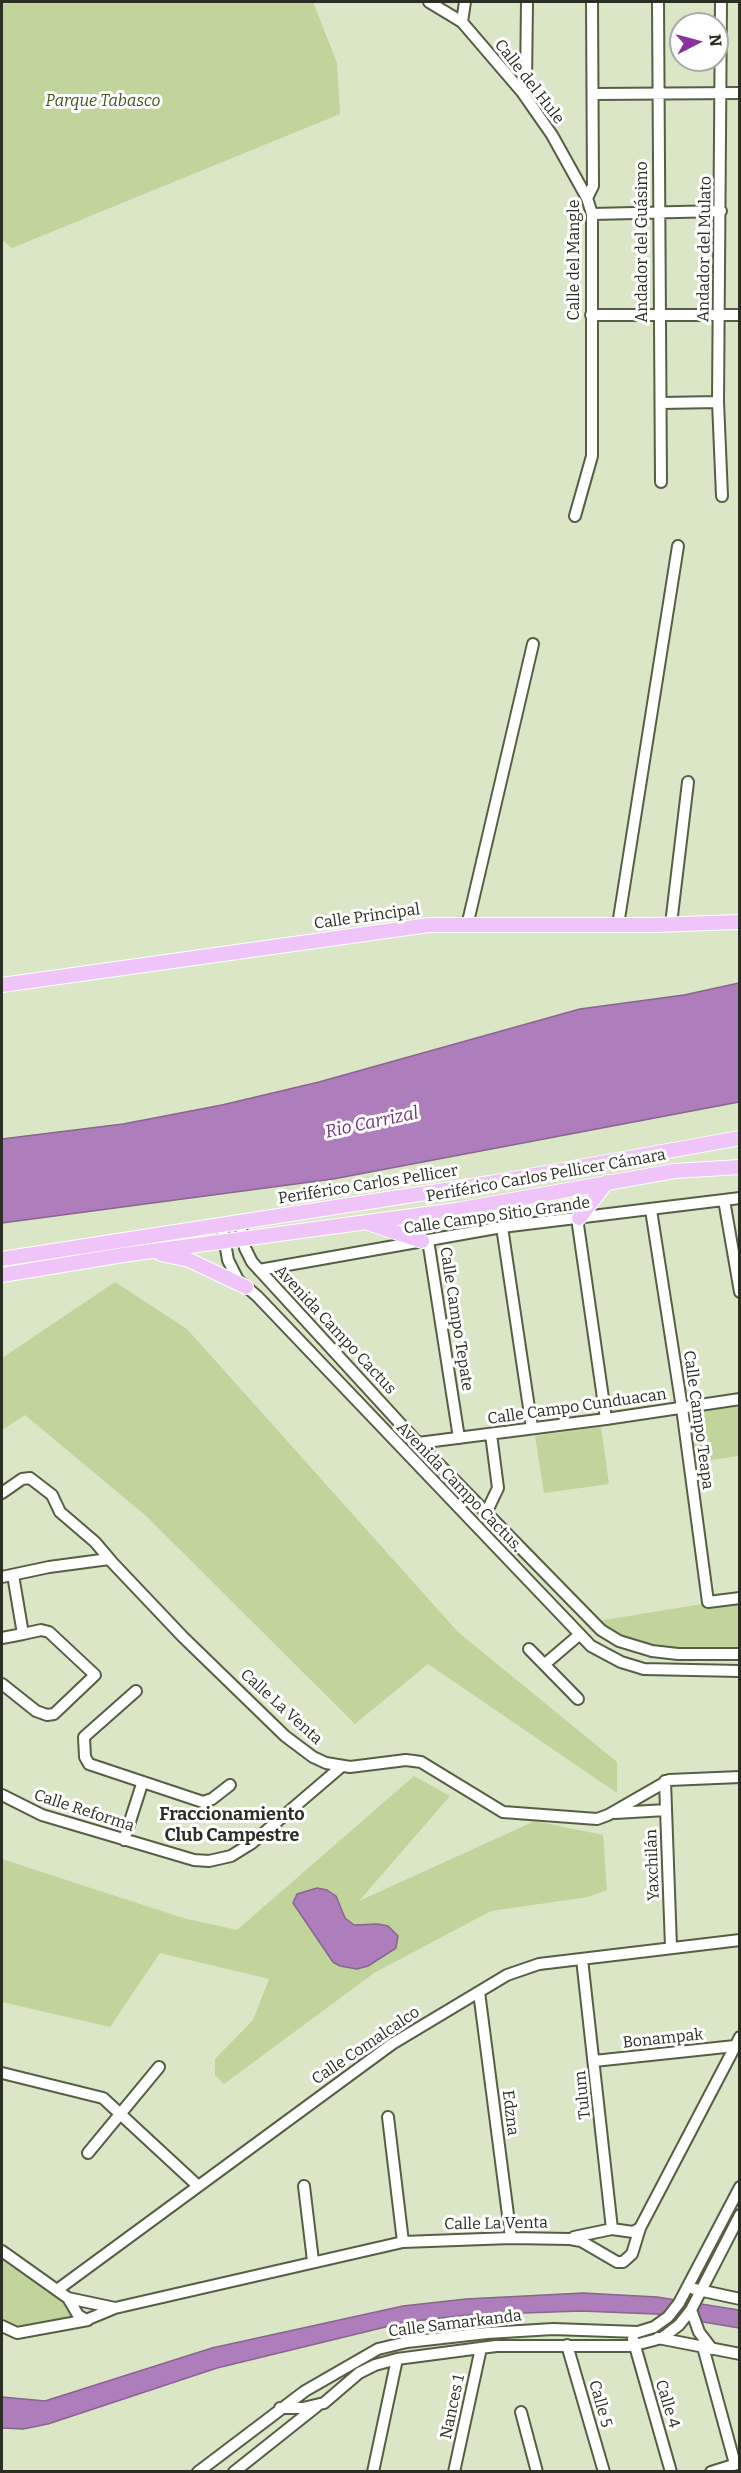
<!DOCTYPE html>
<html>
<head>
<meta charset="utf-8">
<style>
	body { margin:0 }
	#map { position:relative; width:741px; height:2473px; overflow:hidden; background:#dbe6c7; font-family:Bitter,serif }
	canvas { display:block }
	.frame { position:absolute; inset:0; border:3px solid #2b2f23; pointer-events:none }
	.north { position:absolute; left:669px; top:12px; width:60px; height:60px; box-sizing:border-box; background:#fff; border:2px solid #aaaca7; border-radius:50%; rotate:84deg; font-size:16px; font-weight:700; line-height:24px; text-align:center; color:#2b2f23 }
	.north::after { content:''; display:block; margin:auto; width:21px; height:27px; background:#89319e; clip-path:polygon(50% 0,100% 100%,50% 72%,0 100%) }
</style>
</head>
<body>
<div id="map">
<canvas width="741" height="2473"></canvas>
<div class="frame"></div>
<div class="north">N</div>
</div>
<script>
const g = document.querySelector('canvas').getContext('2d');
g.lineJoin = 'round';
function paint(path, color) { g.fillStyle = color; g.fill(path, 'evenodd'); }
const shape = rows => new Path2D(rows.map(r => 'M' + r).join(''));
function stroke(path, color, width, dash) { g.strokeStyle = color; g.lineWidth = width; g.lineCap = dash ? 'butt' : 'round'; g.setLineDash(dash || []); g.stroke(path); }
function label(font, color, halo, rows, align = 'center') {
  g.font = font + ' Bitter,serif'; g.lineWidth = 6; g.setLineDash([]); g.textBaseline = 'middle'; g.strokeStyle = halo; g.fillStyle = color; for (const [text, x, y, turn = 0] of rows) {
    g.save(); g.translate(x, y); g.rotate((+turn || 0) * Math.PI / 180); g.textAlign = isNaN(turn) ? turn : align; if (halo) g.strokeText(text, 0, 0); g.fillText(text, 0, 0); g.restore();
  }
}
const green = shape([
	[2,2,313,2,337,63,340,114,12,248,2,240],
	[115,1282,187,1329,458,1632,617,1762,617,1793,428,1664,355,1724,146,1516,25,1415,2,1430,2,1358],
	[739,1399,739,1456,689,1463,682,1408],
	[601,1427,609,1484,544,1493,535,1436],
	[739,1598,739,1654,652,1651,592,1622],
	[414,1776,450,1796,359,1901,535,1821,603,1835,607,1890,588,1897,491,1911,374,1973,224,2084,215,2075,215,2059,253,2020,269,1979,160,1953,110,2027,2,2002,2,1859,183,1918,237,1930],
	[2,2251,68,2298,76,2322,26,2332,2,2326]
]);
const water = shape([
	[739,983,739,1102,333,1179,2,1223,2,1139,123,1124,222,1105,319,1082,580,1009,684,995,739,983],
	[317,1888,327,1890,336,1896,345,1918,354,1925,378,1924,388,1926,398,1936,396,1948,368,1966,357,1969,340,1966,333,1962,293,1903,297,1894,317,1888],
	[583,2293,657,2297,739,2310,739,2328,656,2314,581,2311,467,2315,406,2322,217,2368,48,2424,23,2429,2,2428,2,2397,45,2401,212,2348,403,2306,466,2299,583,2293]
]);
const minor = shape([
	[429,2,462,22,522,92,552,135,587,198,592,214,592,456,575,516],
	[658,2,661,482],
	[721,2,718,402,722,496],
	[462,22,465,2],
	[522,92,526,84,527,2],
	[594,94,740,93],
	[587,198,593,186,592,2],
	[592,214,721,211],
	[591,315,740,315],
	[661,403,718,402],
	[671,924,688,782],
	[618,925,678,546],
	[467,926,533,644],
	[724,1200,740,1292],
	[651,1210,682,1408,708,1602,740,1598],
	[577,1218,606,1419],
	[240,1223,245,1248,252,1262,418,1443,601,1630,619,1641,652,1651,678,1654,740,1654],
	[222,1226,228,1260,238,1280,257,1296,591,1646,621,1662,644,1669,740,1671],
	[502,1227,532,1428],
	[428,1240,459,1438],
	[259,1270,502,1227,740,1198],
	[418,1443,606,1419,740,1399],
	[2,1493,22,1479,30,1478,52,1495,60,1512,95,1542,112,1562],
	[487,1511,498,1488,491,1434],
	[2,1577,49,1567,109,1559,183,1637,285,1736,313,1757,326,1763,350,1767,406,1760,421,1762,503,1812,597,1819,608,1815,669,1780,740,1777],
	[2,1638,23,1634],
	[529,1649,578,1699],
	[545,1664,579,1635],
	[2,1684,36,1711,47,1715,54,1714,95,1675,49,1632,41,1630,23,1634,13,1575],
	[136,1691,84,1737,85,1757,89,1764,203,1802,212,1799,230,1785],
	[665,1781,671,1947],
	[2,1795,42,1815,194,1860,209,1861,231,1856,252,1843,342,1766],
	[615,1813,666,1810],
	[124,1840,142,1784],
	[582,1959,612,2229],
	[479,1992,511,2238],
	[594,2061,735,2046],
	[2,2073,103,2098,197,2185],
	[388,2117,403,2242],
	[88,2153,159,2067],
	[304,2186,313,2261],
	[574,2237,612,2229,633,2232,640,2228],
	[2,2251,68,2298,78,2315,86,2320,115,2308,403,2242,511,2238,570,2239,581,2241,617,2262,623,2262,632,2254,640,2228,740,2037],
	[694,2289,740,2299],
	[57,2290,392,2044,507,1975,539,1964,740,1940],
	[68,2298,115,2308],
	[691,2310,699,2332,712,2349],
	[2,2326,17,2333,88,2320],
	[658,2338,740,2354],
	[633,2339,671,2472],
	[567,2345,604,2472],
	[703,2347,735,2464],
	[280,2408,303,2408,324,2403,359,2373,375,2365,397,2359,496,2346,631,2346,662,2338,679,2325,691,2310,740,2215],
	[521,2412,537,2472],
	[198,2472,305,2391,378,2349,407,2342,487,2333,553,2329,638,2332,654,2327,668,2317,679,2303,740,2187],
	[234,2472,317,2406],
	[373,2472,397,2359],
	[454,2472,481,2348],
	[711,2472,740,2463]
]);
const major = shape([
	[2,985,429,925,654,925,740,922],
	[579,1218,607,1182],
	[368,1223,422,1241],
	[161,1254,189,1260,246,1287],
	[2,1259,490,1183,740,1138],
	[2,1275,123,1255,456,1210,674,1171,740,1167]
]);
const streetNames = [
	["Calle del Hule",529,82,52],
	["Andador del Guásimo",643,242,-90],
	["Andador del Mulato",705,249,-89],
	["Calle del Mangle",575,260,-90],
	["Calle Principal",367,917,-8],
	["Periférico Carlos Pellicer Cámara",546,1176,-10],
	["Periférico Carlos Pellicer",368,1185,-9],
	["Calle Campo Sitio Grande",497,1216,-8],
	["Calle Campo Tepate",456,1319,81],
	["Avenida Campo Cactus",335,1330,47],
	["Calle Campo Cunduacan",577,1407,-8],
	["Calle Campo Teapa",698,1420,82],
	["Avenida Campo Cactus.",459,1487,46],
	["Calle La Venta",281,1707,42],
	["Calle Reforma",84,1811,18],
	["Yaxchilán",653,1865,-92],
	["Bonampak",663,2039,-6],
	["Calle Comalcalco",366,2046,-34],
	["Tulum",583,2095,-96],
	["Edzna",510,2113,83],
	["Calle La Venta",496,2224,-1],
	["Calle Samarkanda",455,2324,-7],
	["Calle 5",600,2404,74],
	["Calle 4",667,2404,73],
	["Nances 1",453,2407,-78]
];
const parkNames = [
	["Parque Tabasco",103,102]
];
const waterNames = [
	["Rio Carrizal",372,1123,-12]
];
const neighbourhoodNames = [
	["Fraccionamiento",232,1815],
	["Club Campestre",232,1836]
];
paint(green, '#c1d49c');
paint(water, '#ae7dbb');
stroke(water, '#87668d', 1.5);
stroke(minor, '#565f44', 14);
stroke(major, '#fff', 16);
stroke(minor, '#fff', 10);
stroke(major, '#eec4f9', 14);
label('16px', '#2b2f23', '#fff', streetNames);
label('italic 16px', '#44541d', '#fff', parkNames);
label('italic 18px', '#703480', '#fff', waterNames);
label('bold 18px', '#2b2f23', '#fff', neighbourhoodNames);
</script>
</body>
</html>
